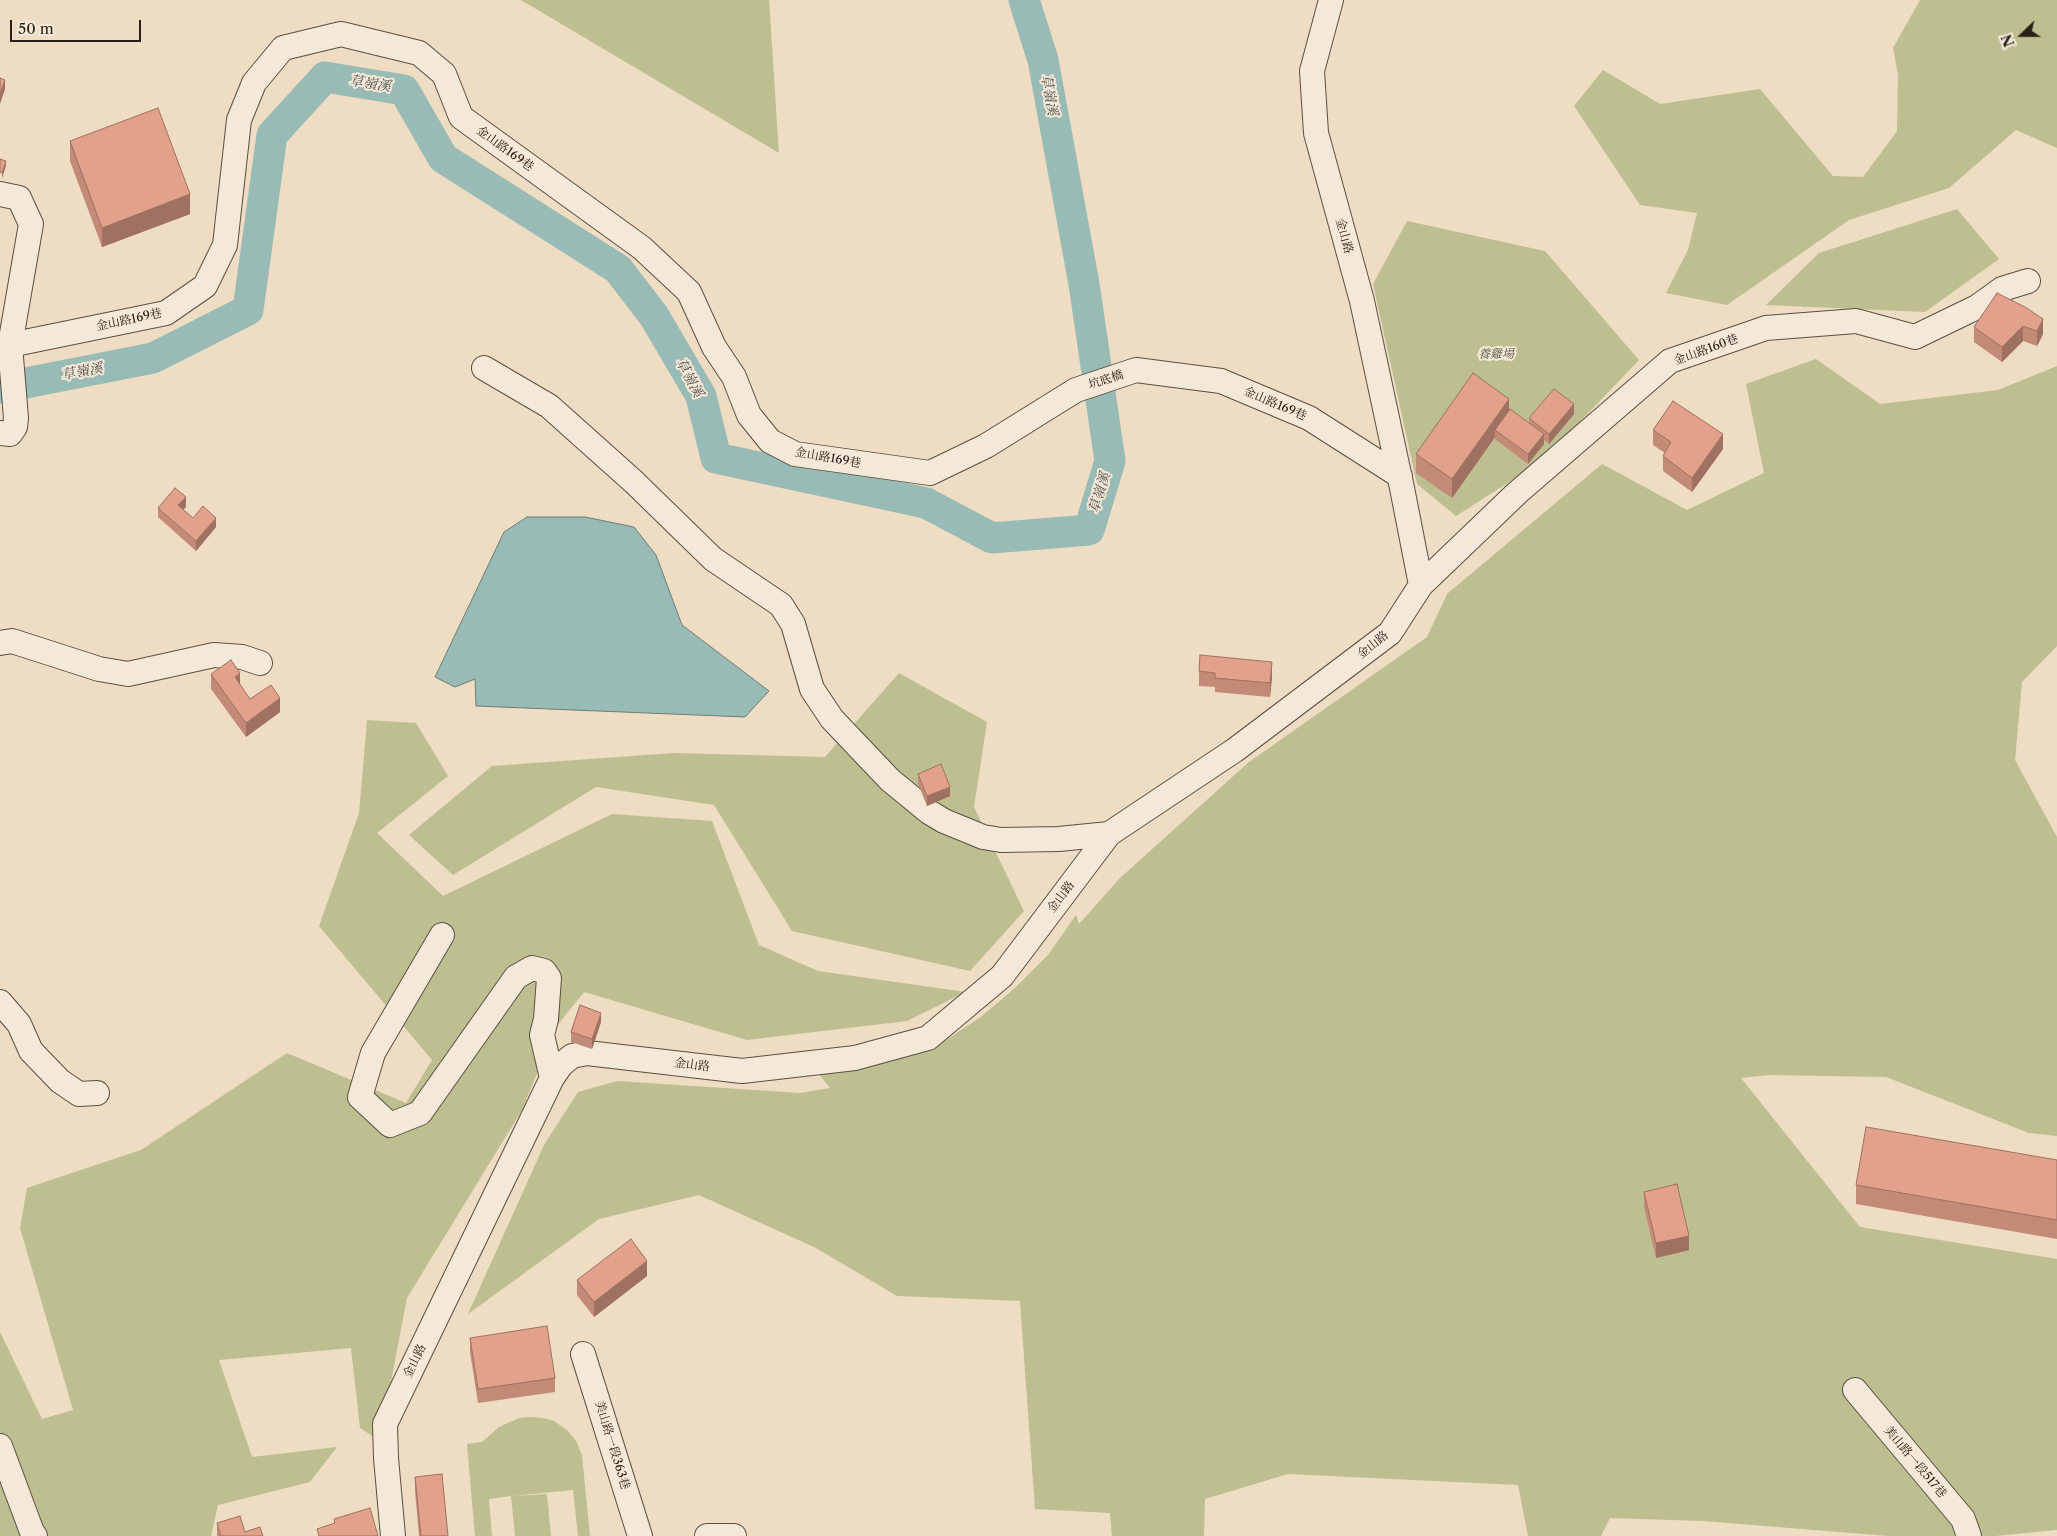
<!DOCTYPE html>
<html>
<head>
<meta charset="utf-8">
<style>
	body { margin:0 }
	#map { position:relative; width:2057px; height:1536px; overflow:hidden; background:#eedcc3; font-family:"Libre Caslon Text",serif }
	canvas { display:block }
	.north { position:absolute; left:1997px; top:10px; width:50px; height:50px; -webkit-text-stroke:4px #f4e8d8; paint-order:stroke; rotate:248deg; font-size:14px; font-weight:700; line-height:20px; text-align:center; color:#292018 }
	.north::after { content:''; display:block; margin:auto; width:18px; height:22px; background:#292018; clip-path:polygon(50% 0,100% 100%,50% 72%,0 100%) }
	.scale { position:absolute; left:10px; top:20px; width:131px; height:22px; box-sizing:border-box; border:2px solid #292018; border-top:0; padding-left:6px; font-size:15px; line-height:18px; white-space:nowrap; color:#292018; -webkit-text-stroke:4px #f4e8d8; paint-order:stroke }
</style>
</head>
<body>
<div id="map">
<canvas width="2057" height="1536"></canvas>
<div class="north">N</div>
<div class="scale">50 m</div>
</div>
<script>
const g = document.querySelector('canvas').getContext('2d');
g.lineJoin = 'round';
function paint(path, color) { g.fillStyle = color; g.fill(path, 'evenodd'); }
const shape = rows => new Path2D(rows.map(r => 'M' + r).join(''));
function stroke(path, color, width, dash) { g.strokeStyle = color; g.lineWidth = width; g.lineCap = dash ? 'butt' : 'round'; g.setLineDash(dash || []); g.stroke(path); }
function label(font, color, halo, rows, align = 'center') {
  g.font = font + ' "Libre Caslon Text","Noto Serif TC",serif'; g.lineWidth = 4; g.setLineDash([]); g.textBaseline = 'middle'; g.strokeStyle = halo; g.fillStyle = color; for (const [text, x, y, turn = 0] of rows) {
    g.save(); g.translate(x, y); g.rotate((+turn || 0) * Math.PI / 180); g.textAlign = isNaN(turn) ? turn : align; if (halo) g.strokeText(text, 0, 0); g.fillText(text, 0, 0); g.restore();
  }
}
const green = shape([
	[521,0,769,0,779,153],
	[1920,0,2057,0,2057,148,2016,130,1949,188,1849,220,1727,305,1666,293,1688,250,1697,213,1640,205,1574,106,1603,70,1660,104,1760,89,1833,176,1863,177,1897,131,1898,75,1893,48],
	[1957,209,1999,259,1925,312,1766,305,1819,253],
	[1407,221,1545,251,1639,360,1577,425,1517,477,1456,516,1417,484,1373,284],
	[1816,359,1880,404,1998,390,2057,366,2057,646,2022,682,2015,760,2057,837,2057,1136,2029,1133,1886,1077,1769,1075,1741,1078,1860,1227,2057,1259,2057,1530,1995,1536,1888,1536,1703,1521,1610,1518,1601,1536,1528,1536,1518,1485,1288,1474,1205,1499,1204,1536,1112,1536,1110,1513,1035,1509,1020,1301,897,1296,816,1248,699,1195,599,1219,468,1314,544,1145,578,1092,617,1081,800,1093,830,1088,819,1074,885,1062,937,1046,982,1016,1015,988,1048,955,1076,915,1079,924,1120,878,1249,762,1427,637,1447,594,1602,464,1687,510,1764,473,1746,384],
	[899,673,987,722,974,807,1024,911,970,971,792,931,714,805,596,787,453,875,409,835,492,766,674,753,825,757],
	[367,720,416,723,448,776,377,833,443,896,612,814,712,821,759,945,818,971,966,992,907,1021,747,1040,584,992,556,1027,522,1110,407,1298,388,1397,377,1439,360,1428,351,1348,219,1360,252,1457,337,1447,310,1482,218,1505,211,1536,0,1536,0,1332,42,1419,73,1410,20,1228,27,1188,141,1150,287,1053,406,1103,432,1060,319,926,359,813],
	[530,1417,543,1418,554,1421,567,1430,576,1441,582,1455,590,1536,578,1536,573,1490,512,1496,547,1494,551,1536,515,1536,511,1496,489,1499,492,1536,475,1536,467,1444,482,1442,499,1427,519,1418]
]);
const water = shape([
	[527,517,585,517,634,527,656,555,682,625,769,691,745,717,476,706,475,679,455,687,435,677,504,532,527,517]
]);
const river = shape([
	[0,388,153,358,248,310,272,135,325,77,404,90,443,158,618,269,654,316,701,396,716,458,926,503,992,538,1089,530,1110,461,1084,284,1043,60,1024,0]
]);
const minor = shape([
	[0,194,19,198,31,224,10,345,16,418,15,427,10,434,0,433],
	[10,345,166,313,205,286,225,245,239,120,254,83,283,48,341,34,419,53,444,74,461,117,642,248,689,292,714,347,734,377,749,415,770,441,795,454,930,473,986,446,1076,390,1136,370,1221,381,1309,418,1400,476],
	[484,368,549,406,634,482,713,559,781,605,793,624,812,689,832,719,890,780,929,812,944,821,983,837,1001,840,1059,839,1109,834],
	[1421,585,1517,493,1670,361,1766,328,1856,321,1915,337,1977,307,2002,289,2028,281],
	[0,643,12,641,99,669,128,674,214,655,242,657,260,663],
	[442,935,373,1053,360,1097,390,1125,420,1113,516,977,532,968,544,971,549,978,546,1019,542,1035,552,1078],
	[0,1002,19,1024,31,1051,60,1081,79,1094,97,1093],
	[583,1354,640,1536],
	[1855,1390,1963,1519,1969,1536],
	[0,1446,32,1532,35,1536],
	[393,1536,386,1458,385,1424,552,1078,561,1065,572,1056,587,1053,742,1071,855,1058,928,1038,1002,976,1109,834,1235,750,1390,633,1421,585,1402,488,1362,301,1316,133,1312,71,1331,0],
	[707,1536,734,1536]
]);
const wall = shape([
	[70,141,190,214,102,247,70,161],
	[1997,293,2043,334,2037,346,2023,341,2002,362,1974,342,1974,327],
	[1509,410,1529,423,1529,418,1574,414,1549,444,1544,440,1544,444,1528,464,1495,439,1495,437,1452,498,1416,473,1416,454],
	[1653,430,1723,449,1692,492,1663,471,1663,456,1665,453,1653,445],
	[186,507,183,509,193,518,216,527,196,551,158,517,158,508],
	[1199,671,1272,677,1270,697,1215,692,1215,687,1199,686],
	[211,674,240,685,250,699,280,712,246,737,211,689],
	[918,774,950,796,927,806,918,784],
	[601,1022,592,1049,571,1042,571,1032],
	[2057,1160,2057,1239,1856,1204,1856,1185],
	[1644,1192,1689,1250,1656,1258,1644,1207],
	[647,1276,594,1317,577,1295,577,1280],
	[470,1338,555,1378,555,1392,478,1403,470,1352],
	[415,1477,448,1536,419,1536,415,1491],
	[217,1523,245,1532,263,1536,217,1536]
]);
const shadedWall = shape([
	[5,80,5,89,0,104,0,94],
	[6,161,6,166,2,178,2,173],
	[190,194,190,214,102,247,102,228],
	[2043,319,2043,334,2037,346,2037,331],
	[2023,326,2023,341,2002,362,2002,347],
	[1509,399,1509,418,1495,430,1495,437,1452,498,1452,479],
	[1574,404,1574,414,1549,444,1549,434],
	[1544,434,1544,444,1528,464,1528,454],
	[1723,434,1723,449,1692,492,1692,478],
	[186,497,186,507,178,515,178,505],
	[216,518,216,527,196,551,196,541],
	[1272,662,1272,677,1270,697,1270,683],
	[240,673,240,687,235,677],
	[280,698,280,712,246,737,246,723],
	[950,787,950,796,927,806,927,796],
	[601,1013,601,1022,592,1049,592,1039],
	[1689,1236,1689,1250,1656,1258,1656,1243],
	[647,1261,647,1276,594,1317,594,1302]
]);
const building = shape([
	[0,78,5,80,0,94,0,78],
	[158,108,190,194,102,228,70,141,158,108],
	[0,159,6,161,2,173,0,172,0,159],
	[1997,293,2025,307,2043,319,2037,331,2023,326,2002,347,1974,327,1997,293],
	[1473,373,1509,399,1452,479,1416,454,1473,373],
	[1554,389,1574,404,1549,434,1529,418,1554,389],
	[1673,401,1723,434,1692,478,1663,456,1671,442,1653,430,1673,401],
	[1510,409,1544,434,1528,454,1495,430,1510,409],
	[175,488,186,497,178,505,193,518,203,506,216,518,196,541,158,508,175,488],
	[1200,655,1272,662,1270,683,1215,678,1215,673,1199,671,1200,655],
	[231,660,240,673,235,677,250,699,271,685,280,698,246,723,211,674,231,660],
	[941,764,950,787,927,796,918,774,941,764],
	[580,1005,601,1013,592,1039,571,1032,580,1005],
	[1866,1127,2057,1160,2057,1220,1856,1185,1866,1127],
	[1677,1184,1689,1236,1656,1243,1644,1192,1677,1184],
	[631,1239,647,1261,594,1302,577,1280,631,1239],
	[547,1326,555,1378,478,1389,470,1338,547,1326],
	[442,1474,448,1536,421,1536,415,1477,442,1474],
	[370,1508,378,1536,319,1536,317,1529,335,1523,334,1519,370,1508],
	[240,1516,245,1532,260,1527,263,1536,221,1536,217,1523,240,1516]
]);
const streetNames = [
	["金山路169巷",505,149,36],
	["金山路",1344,236,75],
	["金山路169巷",129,320,-12],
	["金山路160巷",1706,350,-20],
	["坑底橋",1106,380,-18],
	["金山路169巷",1275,404,23],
	["金山路169巷",828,458,10],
	["金山路",1373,645,-39],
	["金山路",1061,897,-53],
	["金山路",692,1065,7],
	["金山路",415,1361,-64],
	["美山路一段363巷",612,1445,73],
	["美山路一段517巷",1915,1462,50]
];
const parkNames = [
	["養雞場",1496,355]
];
const waterNames = [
	["草嶺溪",370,84,9],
	["草嶺溪",1049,95,80],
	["草嶺溪",82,372,-11],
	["草嶺溪",689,378,62],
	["草嶺溪",1100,493,-73]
];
paint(green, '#bdbf90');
paint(water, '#99bbb6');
stroke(water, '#6c7d77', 1);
stroke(river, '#99bbb6', 31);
stroke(minor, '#5a4f43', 26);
stroke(minor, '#f4e8d8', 24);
paint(wall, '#c28a77');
paint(shadedWall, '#9e7161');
paint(building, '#e2a18a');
stroke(building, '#9e7161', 1);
label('12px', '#292018', '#f4e8d8', streetNames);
label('italic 12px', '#55503c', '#f4e8d8', parkNames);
label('italic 14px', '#4b4e47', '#f4e8d8', waterNames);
</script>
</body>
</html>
